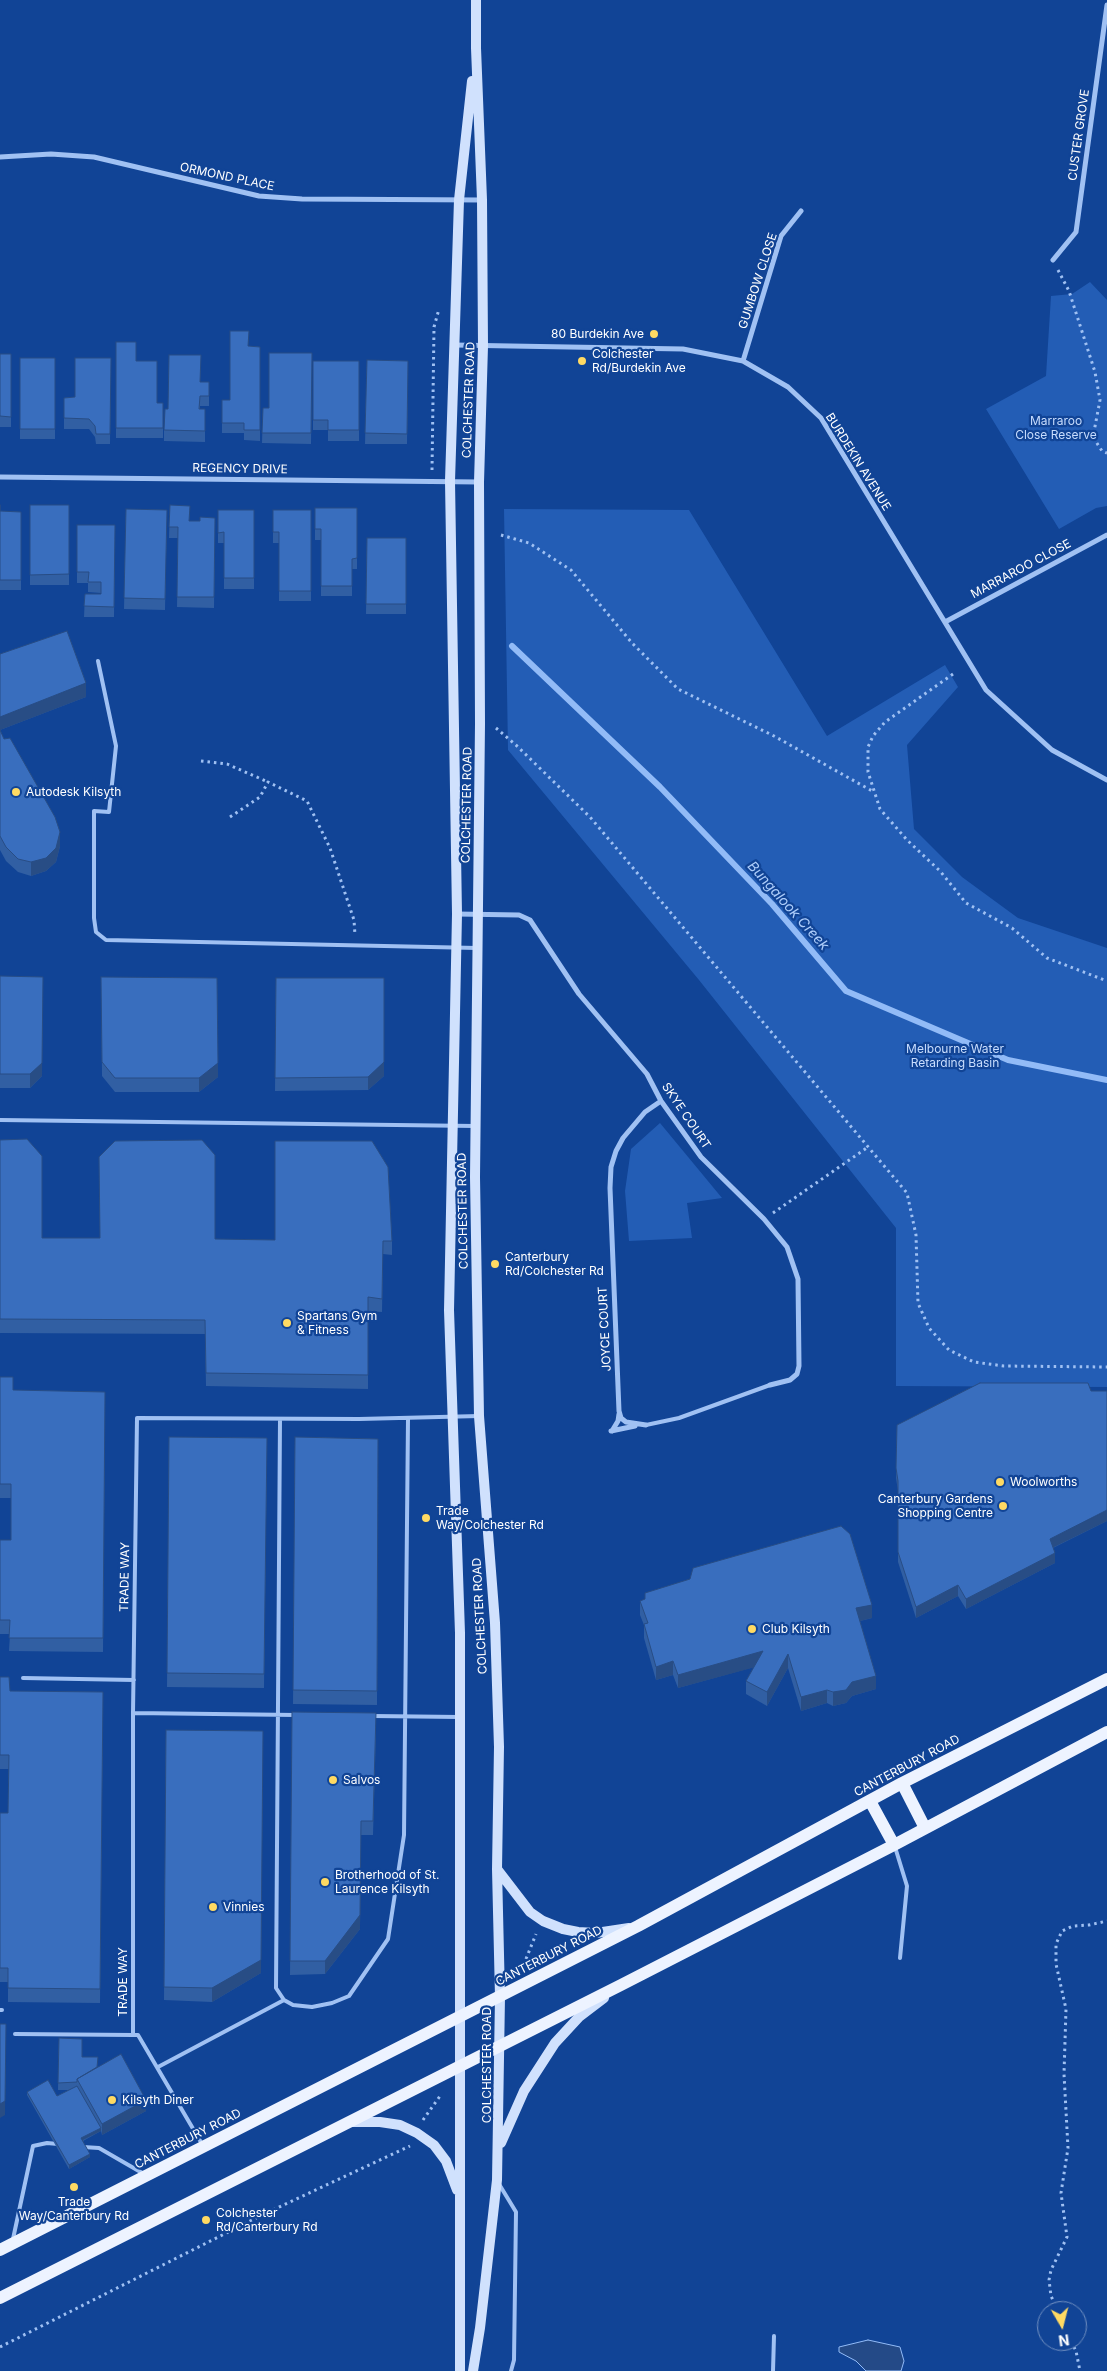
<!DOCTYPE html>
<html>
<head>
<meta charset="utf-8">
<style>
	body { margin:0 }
	#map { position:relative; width:1107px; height:2371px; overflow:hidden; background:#114496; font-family:Inter,sans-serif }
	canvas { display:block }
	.north { position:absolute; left:1037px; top:2301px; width:50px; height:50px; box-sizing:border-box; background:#114496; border:1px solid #708fc0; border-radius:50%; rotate:172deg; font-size:14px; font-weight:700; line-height:20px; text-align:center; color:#fff }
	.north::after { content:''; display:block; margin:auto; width:18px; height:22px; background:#ffda63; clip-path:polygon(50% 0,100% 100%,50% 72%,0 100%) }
</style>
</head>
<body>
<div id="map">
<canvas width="1107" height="2371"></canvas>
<div class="north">N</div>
</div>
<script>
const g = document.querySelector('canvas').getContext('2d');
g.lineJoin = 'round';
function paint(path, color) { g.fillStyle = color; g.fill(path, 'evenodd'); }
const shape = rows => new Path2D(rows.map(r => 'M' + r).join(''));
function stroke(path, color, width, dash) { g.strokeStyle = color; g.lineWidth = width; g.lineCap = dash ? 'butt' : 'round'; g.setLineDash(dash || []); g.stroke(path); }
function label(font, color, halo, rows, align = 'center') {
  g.font = font + ' Inter,sans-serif'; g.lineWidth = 4.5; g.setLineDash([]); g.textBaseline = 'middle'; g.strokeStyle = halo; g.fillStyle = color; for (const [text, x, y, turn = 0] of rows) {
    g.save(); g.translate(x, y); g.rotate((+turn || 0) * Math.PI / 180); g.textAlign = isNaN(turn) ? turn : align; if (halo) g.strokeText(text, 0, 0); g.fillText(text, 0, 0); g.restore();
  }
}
const green = shape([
	[1090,282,1107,300,1107,506,1096,508,1059,529,986,409,1046,376,1051,296,1072,294],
	[504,509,689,510,827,736,945,665,958,687,907,745,914,829,962,877,1018,918,1107,948,1107,1387,896,1386,896,1228,699,980,508,750],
	[660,1123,722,1198,687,1203,692,1238,629,1241,625,1191,631,1149]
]);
const water = shape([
	[868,2340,900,2347,904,2361,901,2371,866,2371,856,2361,839,2352,839,2347,868,2340]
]);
const stream = shape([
	[512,646,660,787,772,904,846,991,1008,1060,1107,1080]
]);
const path = shape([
	[1058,270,1069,291,1095,372,1100,400,1093,437,1102,451,1107,453],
	[432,470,434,327,439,309],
	[501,535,529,543,571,570,632,643,678,689,774,736,874,792],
	[953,674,885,722,873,736,868,747,868,772,880,809,907,840,940,871,966,903,1012,928,1047,958,1107,981],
	[496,728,517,746,590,817,907,1193,916,1235,918,1303,929,1328,949,1350,974,1362,1004,1366,1107,1367],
	[201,761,227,764,268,782],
	[230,817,260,797,268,782,307,801,330,848,354,920,355,935],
	[773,1213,868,1147],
	[526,1959,536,1934],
	[423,2120,440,2096],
	[1058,2311,1051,2296,1049,2280,1051,2270,1067,2237,1061,2193,1068,2148,1064,2074,1066,2009,1056,1964,1056,1944,1062,1931,1073,1926,1089,1925,1107,1921],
	[1071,2341,1076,2351,1080,2371],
	[0,2347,262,2215,410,2146]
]);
const lane = shape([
	[98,661,116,746,109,812,94,811,94,918,96,932,106,940,477,948],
	[0,1120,475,1126],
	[280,1419,276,1988,284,2000,293,2005,312,2007,332,2003,349,1996,388,1939,404,1835,408,1419],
	[646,1425,679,1418,770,1385],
	[23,1678,134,1680],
	[133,1713,296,1715],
	[373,1716,459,1717],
	[895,1847,907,1886,900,1958],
	[0,2010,2,2010],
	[15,2034,133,2035],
	[158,2067,284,2000],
	[202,2144,138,2035,133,2035,133,1713,137,1418,359,1419,479,1416],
	[83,2147,99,2148,144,2174],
	[499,2184,516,2212,514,2360,511,2371],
	[13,2239,33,2146,47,2143,58,2144],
	[773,2371,774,2336]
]);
const street = shape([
	[0,157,51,154,94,157,259,196,302,199,482,200],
	[1053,260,1076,232,1107,5],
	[454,345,683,349,743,361,788,387,821,418,986,690,1052,750,1107,780],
	[743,361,781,236,801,211],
	[0,477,479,482],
	[945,622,1107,535],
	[457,914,519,915,530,920,579,994,647,1074,661,1101,701,1157,764,1219,787,1247,798,1279,799,1366,797,1374,790,1380,770,1385],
	[646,1425,626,1422,621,1418,619,1411,610,1188,611,1167,616,1151,623,1138,645,1112,661,1101],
	[611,1431,635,1426],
	[612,1431,618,1421,619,1414]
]);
const secondary = shape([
	[497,1869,530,1912,543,1921,563,1929,578,1932,596,1933,629,1928],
	[350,2122,380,2122,400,2125,417,2133,434,2145,446,2161,457,2190],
	[501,2143,524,2091,555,2043,579,2017,604,1998],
	[460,2371,460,1633,449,1310,457,914,450,481,459,200,472,81],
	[473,2371,480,2328,497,2180,500,1997,497,1869,499,1747,495,1623,479,1416,475,1177,480,724,479,482,483,346,482,200,476,48,476,0]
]);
const primary = shape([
	[902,1783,925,1828],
	[870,1801,894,1845],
	[0,2250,638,1926,902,1783,1107,1679],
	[0,2298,621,1985,894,1845,1107,1732]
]);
const wall = shape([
	[116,342,136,361,157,403,163,403,163,438,116,438],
	[249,346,260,347,260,441,244,440,244,433,222,433,222,400,230,400],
	[312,353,311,444,262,443,263,408,269,408],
	[0,354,11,354,11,427,0,427],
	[20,358,55,358,55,439,20,439],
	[111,358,110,444,96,444,95,437,89,429,64,429,64,398,75,397],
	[367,360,408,361,407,444,365,444],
	[313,361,359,361,359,441,328,441,328,430,313,430],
	[200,382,209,382,209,406,200,406,200,409,205,409,205,442,164,441,164,430,168,409],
	[0,505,0,511,21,512,21,590,0,590],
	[30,505,69,505,69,585,30,585],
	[170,505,189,521,200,521,215,518,214,608,177,607,178,538,169,538],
	[315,508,357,508,357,569,352,569,352,596,321,596,321,540,315,540],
	[126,509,167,510,165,610,124,609],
	[218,510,254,510,254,589,224,589,224,543,218,543],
	[273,510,311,510,311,601,279,601,279,543,273,543],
	[77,525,115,525,114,617,84,617,85,594,101,594,101,593,88,592,88,583,77,583],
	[367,538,406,538,406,614,366,614],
	[0,654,86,697,0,730,4,739,60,846,56,862,46,871,31,876,18,872,6,861,0,850],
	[0,976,42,1076,30,1088,0,1088],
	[101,977,218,1077,199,1092,115,1092,102,1076],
	[276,978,384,1076,368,1090,275,1091],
	[0,1140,42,1238,392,1241,392,1255,383,1254,382,1312,368,1311,368,1389,206,1386,205,1334,0,1333],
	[0,1377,13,1390,105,1392,103,1652,9,1651,10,1634,0,1634,0,1540,11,1540,11,1498,0,1498],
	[1091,1391,1107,1391,1107,1521,1053,1548,1055,1563,966,1609,958,1596,916,1618,898,1562,898,1491,896,1478,897,1425],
	[169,1437,267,1438,264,1688,167,1687],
	[295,1437,378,1439,377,1705,293,1704],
	[640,1601,872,1618,860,1621,876,1689,852,1696,846,1703,833,1706,827,1703,801,1711,788,1668,767,1706,746,1694,746,1681,754,1667,678,1688,673,1675,656,1680,644,1638,644,1625,640,1615],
	[0,1677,10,1691,103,1692,100,2003,8,2002,8,1982,0,1982,0,1813,8,1813,9,1769,0,1769],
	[292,1712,376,1727,373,1835,361,1835,360,1929,325,1974,290,1975],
	[166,1730,261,1973,212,2002,164,2000],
	[59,2038,82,2057,98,2067,146,2111,102,2135,101,2131,83,2141,90,2157,69,2169,27,2095,27,2092,57,2096,69,2090,58,2090]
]);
const shadedWall = shape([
	[86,683,86,697,0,730,0,717],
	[60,832,60,846,56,862,46,871,31,876,31,862],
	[43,990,42,1076,30,1088,30,1074],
	[384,1062,384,1076,368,1090,368,1077],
	[218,1063,218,1077,199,1092,199,1078],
	[1107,1510,1107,1521,1050,1549,1050,1539],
	[1055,1553,1055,1563,966,1609,966,1599],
	[958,1585,958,1596,916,1618,916,1607],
	[872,1605,872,1618,856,1622,856,1608],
	[763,1651,763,1665,678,1688,678,1675],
	[788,1654,788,1668,767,1706,767,1692],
	[673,1661,673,1675,656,1680,656,1667],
	[876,1676,876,1689,852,1696,846,1703,833,1706,833,1692,852,1682],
	[827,1690,827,1703,801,1711,801,1697],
	[263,1731,261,1973,212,2002,212,1988],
	[361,1821,360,1929,325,1974,325,1961],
	[6,2024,5,2115,0,2118,0,2104],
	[146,2100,146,2111,102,2135,102,2124],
	[101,2128,101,2131,81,2141,81,2138],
	[90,2154,90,2157,69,2169,69,2165]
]);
const building = shape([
	[230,331,249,331,248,346,260,347,260,430,244,430,244,423,222,423,222,400,230,400,230,331],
	[116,342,136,342,136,361,157,361,157,403,163,403,163,428,116,428,116,342],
	[269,353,312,353,311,433,262,433,263,408,269,408,269,353],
	[0,354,11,354,11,417,0,416,0,354],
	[169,355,201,355,200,382,209,382,209,396,200,396,199,409,205,409,205,431,164,430,165,409,168,409,169,355],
	[20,358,55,358,55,429,20,429,20,358],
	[75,358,111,358,110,434,96,434,95,426,89,419,64,418,64,398,75,397,75,358],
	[367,360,408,361,407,434,365,433,367,360],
	[313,361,359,361,359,430,328,430,328,420,313,420,313,361],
	[0,505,0,511,21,512,21,580,0,580,0,505],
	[30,505,69,505,69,574,30,575,30,505],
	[170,505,190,506,189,521,200,521,200,517,215,518,214,597,177,597,178,527,169,527,170,505],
	[315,508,357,508,357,558,352,559,352,586,321,586,321,529,315,529,315,508],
	[126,509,167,510,165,599,124,598,126,509],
	[218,510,254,510,254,578,224,578,224,532,218,533,218,510],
	[273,510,311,510,311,591,279,591,279,532,273,532,273,510],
	[77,525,115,525,114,607,84,606,85,594,101,594,101,582,88,582,89,572,77,572,77,525],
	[367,538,406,538,406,604,366,604,367,538],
	[67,631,86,683,0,717,0,654,67,631],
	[0,730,4,739,10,738,55,817,60,832,56,848,46,858,31,862,18,859,6,847,0,836,0,730],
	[0,976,43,977,42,1063,30,1074,0,1074,0,976],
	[101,977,217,978,218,1063,199,1078,115,1078,102,1062,101,977],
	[276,978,384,978,384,1062,368,1077,275,1078,276,978],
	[27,1139,42,1156,42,1238,100,1238,99,1157,115,1141,202,1140,215,1155,215,1239,275,1240,275,1141,372,1141,388,1167,392,1241,383,1241,382,1299,368,1297,368,1375,206,1373,205,1320,0,1319,0,1140,27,1139],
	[0,1377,13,1377,13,1390,105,1392,103,1638,9,1638,10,1620,0,1620,0,1540,11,1540,11,1484,0,1484,0,1377],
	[980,1383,1088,1383,1091,1391,1107,1391,1107,1510,1050,1539,1055,1553,966,1599,958,1585,916,1607,898,1552,898,1481,896,1468,897,1425,980,1383],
	[169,1437,267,1438,264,1674,167,1673,169,1437],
	[295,1437,378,1439,377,1691,293,1690,295,1437],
	[841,1526,850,1534,872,1605,856,1608,876,1676,852,1682,846,1690,833,1692,827,1690,801,1697,788,1654,767,1692,746,1681,763,1651,678,1675,673,1661,656,1667,644,1624,648,1623,640,1601,645,1599,645,1593,690,1579,693,1568,841,1526],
	[0,1677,9,1677,10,1691,103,1692,100,1989,8,1988,8,1968,0,1968,0,1813,8,1813,9,1755,0,1755,0,1677],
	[292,1712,376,1713,373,1821,361,1821,360,1915,325,1961,290,1961,292,1712],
	[166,1730,263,1731,261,1960,212,1988,164,1987,166,1730],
	[0,2024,6,2024,5,2101,0,2104,0,2024],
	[59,2038,82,2039,82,2057,98,2057,97,2067,77,2079,77,2082,58,2083,59,2038],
	[121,2054,146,2100,102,2124,77,2079,121,2054],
	[48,2080,57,2096,77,2086,101,2128,81,2138,90,2154,69,2165,27,2092,48,2080]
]);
const markers = [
	[654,334,5,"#ffda63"],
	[582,361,5,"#ffda63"],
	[16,792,5,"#ffda63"],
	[495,1264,5,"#ffda63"],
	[287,1323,5,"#ffda63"],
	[1000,1482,5,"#ffda63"],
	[1003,1506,5,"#ffda63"],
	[426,1518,5,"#ffda63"],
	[752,1629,5,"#ffda63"],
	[333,1780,5,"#ffda63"],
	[325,1882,5,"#ffda63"],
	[213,1907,5,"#ffda63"],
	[112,2100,5,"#ffda63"],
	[74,2187,5,"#ffda63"],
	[206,2220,5,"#ffda63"]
];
const streetNames = [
	["CUSTER GROVE",1079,135,-82],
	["ORMOND PLACE",227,177,12],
	["GUMBOW CLOSE",758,281,-72],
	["COLCHESTER ROAD",469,400,-88],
	["BURDEKIN AVENUE",858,462,58],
	["REGENCY DRIVE",240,469,1],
	["MARRAROO CLOSE",1021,569,-28],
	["COLCHESTER ROAD",467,805,-89],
	["SKYE COURT",686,1116,56],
	["COLCHESTER ROAD",463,1211,-91],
	["JOYCE COURT",605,1329,-93],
	["TRADE WAY",125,1577,-89],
	["COLCHESTER ROAD",480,1616,-93],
	["CANTERBURY ROAD",907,1766,-28],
	["CANTERBURY ROAD",549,1956,-27],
	["TRADE WAY",123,1982,-90],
	["COLCHESTER ROAD",487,2065,-90],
	["CANTERBURY ROAD",188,2139,-27]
];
const poiNames = [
	["80 Burdekin Ave",644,334,"right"],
	["Colchester",592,354],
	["Rd/Burdekin Ave",592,368],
	["Autodesk Kilsyth",26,792],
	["Canterbury",505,1257],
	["Rd/Colchester Rd",505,1271],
	["Spartans Gym",297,1316],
	["& Fitness",297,1330],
	["Woolworths",1010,1482],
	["Canterbury Gardens",993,1499,"right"],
	["Shopping Centre",993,1513,"right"],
	["Trade",436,1511],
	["Way/Colchester Rd",436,1525],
	["Club Kilsyth",762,1629],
	["Salvos",343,1780],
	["Brotherhood of St.",335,1875],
	["Laurence Kilsyth",335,1889],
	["Vinnies",223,1907],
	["Kilsyth Diner",122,2100],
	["Trade",74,2202,"center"],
	["Way/Canterbury Rd",74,2216,"center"],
	["Colchester",216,2213],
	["Rd/Canterbury Rd",216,2227]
];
const parkNames = [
	["Marraroo",1056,421],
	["Close Reserve",1056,435],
	["Melbourne Water",955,1049],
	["Retarding Basin",955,1063]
];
const waterNames = [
	["Bungalook Creek",788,906,48]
];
paint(green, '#235db5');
paint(water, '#244a87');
stroke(water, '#92bbf7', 1);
stroke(stream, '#92bbf7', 6);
stroke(path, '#a0c1f3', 3, [2.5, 4]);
stroke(lane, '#a0c1f3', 4);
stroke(street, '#a0c1f3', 5);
stroke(secondary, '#d0e1fd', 10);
stroke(primary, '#edf3ff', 12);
paint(wall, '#315fa3');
paint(shadedWall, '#284d85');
paint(building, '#396ebe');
stroke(building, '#284d85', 1);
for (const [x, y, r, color] of markers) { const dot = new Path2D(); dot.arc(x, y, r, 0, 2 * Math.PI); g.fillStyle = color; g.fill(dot); stroke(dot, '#114496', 2); }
label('12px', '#fff', '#114496', streetNames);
label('12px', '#fff', '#114496', poiNames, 'left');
label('12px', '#c8ddfe', '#114496', parkNames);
label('italic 14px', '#acccfa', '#114496', waterNames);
</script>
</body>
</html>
